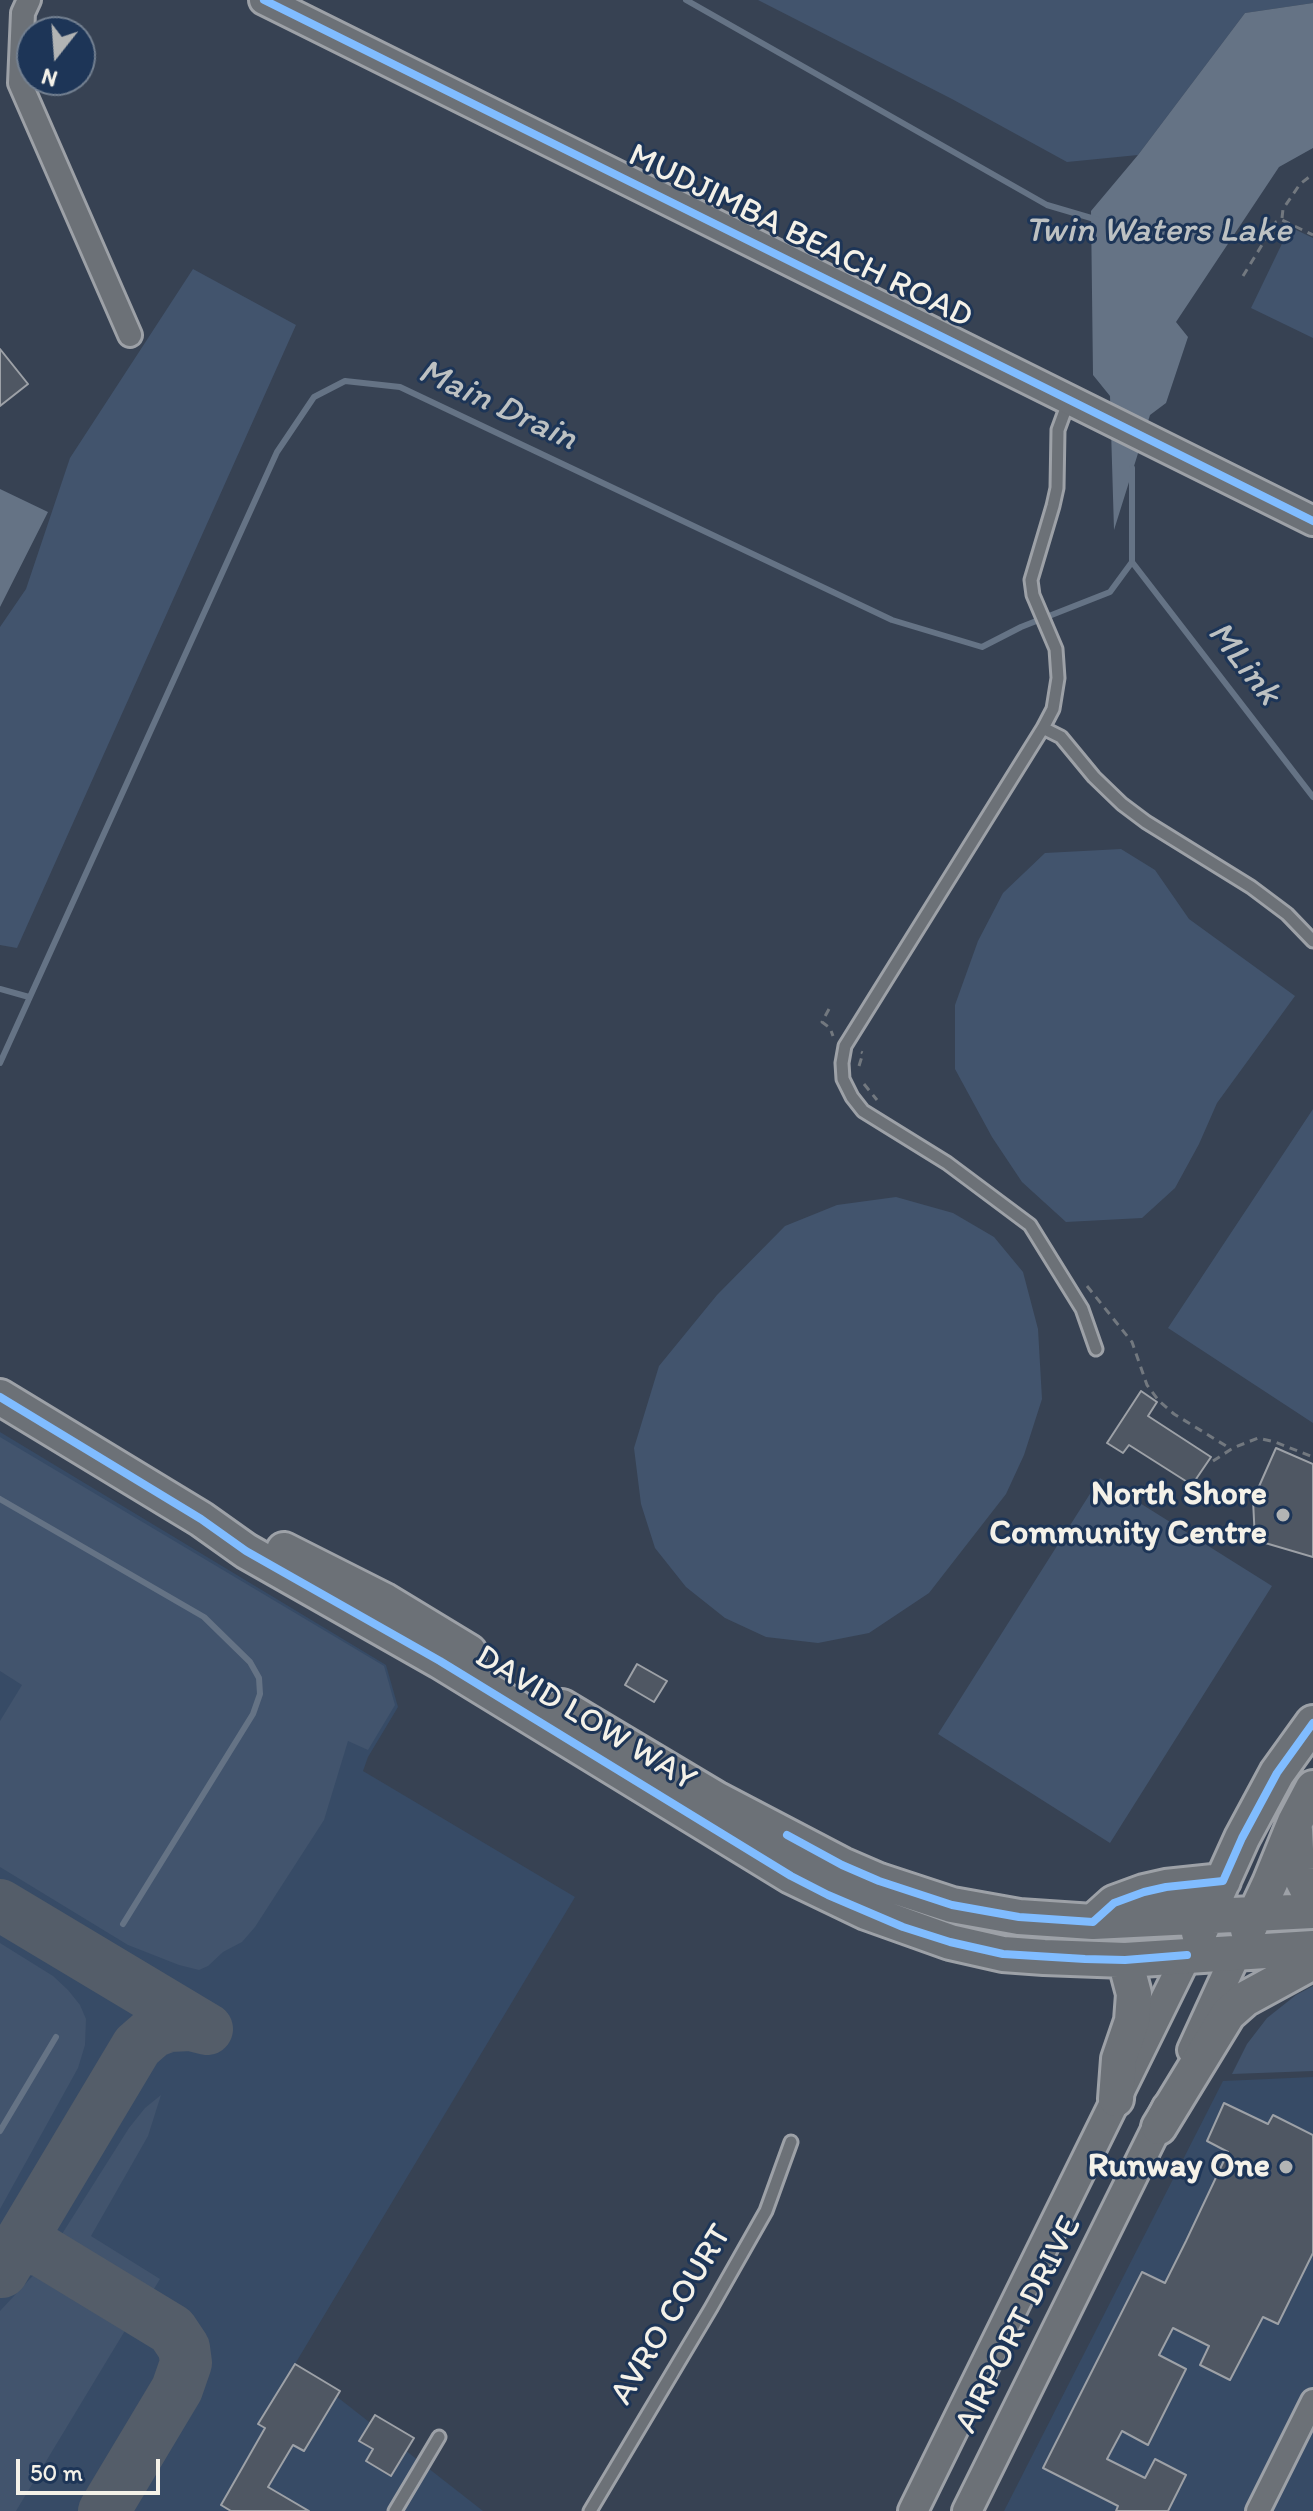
<!DOCTYPE html>
<html>
<head>
<meta charset="utf-8">
<style>
	body { margin:0 }
	#map { position:relative; width:1313px; height:2511px; overflow:hidden; background:#374253; font-family:Itim,sans-serif }
	canvas { display:block }
	.north { position:absolute; left:16px; top:16px; width:80px; height:80px; box-sizing:border-box; background:#1d3557; border:2px solid #738091; border-radius:50%; rotate:197deg; font-size:22px; font-weight:700; line-height:32px; text-align:center; color:#f4f1e8 }
	.north::after { content:''; display:block; margin:auto; width:28px; height:36px; background:#b2b4b4; clip-path:polygon(50% 0,100% 100%,50% 72%,0 100%) }
	.scale { position:absolute; left:16px; top:2459px; width:144px; height:36px; box-sizing:border-box; border:4px solid #f4f1e8; border-top:0; padding-left:10px; font-size:24px; line-height:28px; white-space:nowrap; color:#f4f1e8; -webkit-text-stroke:6px #1d3557; paint-order:stroke }
</style>
</head>
<body>
<div id="map">
<canvas width="1313" height="2511"></canvas>
<div class="north">N</div>
<div class="scale">50 m</div>
</div>
<script>
const g = document.querySelector('canvas').getContext('2d');
g.lineJoin = 'round';
function paint(path, color) { g.fillStyle = color; g.fill(path, 'evenodd'); }
const shape = rows => new Path2D(rows.map(r => 'M' + r).join(''));
function stroke(path, color, width, dash) { g.strokeStyle = color; g.lineWidth = width; g.lineCap = dash ? 'butt' : 'round'; g.setLineDash(dash || []); g.stroke(path); }
function label(font, color, halo, rows, align = 'center') {
  g.font = font + ' Itim,sans-serif'; g.lineWidth = 6; g.setLineDash([]); g.textBaseline = 'middle'; g.strokeStyle = halo; g.fillStyle = color; for (const [text, x, y, turn = 0] of rows) {
    g.save(); g.translate(x, y); g.rotate((+turn || 0) * Math.PI / 180); g.textAlign = isNaN(turn) ? turn : align; if (halo) g.strokeText(text, 0, 0); g.fillText(text, 0, 0); g.restore();
  }
}
const built = shape([
	[0,1432,386,1665,398,1707,368,1757,363,1771,575,1897,295,2364,483,2511,0,2511],
	[1313,2077,1313,2511,1004,2511,1223,2081]
]);
const green = shape([
	[758,0,1313,0,1313,3,1245,13,1138,155,1067,162,952,99],
	[1290,227,1313,238,1313,338,1251,308],
	[193,269,296,325,17,948,0,945,0,627,26,589,70,458],
	[1121,849,1155,870,1189,919,1295,996,1217,1103,1199,1144,1175,1188,1142,1218,1066,1222,1022,1182,992,1137,955,1069,955,1005,978,941,1003,893,1045,853],
	[1313,1109,1313,1423,1168,1328],
	[896,1197,953,1213,994,1237,1023,1272,1038,1329,1042,1399,1024,1455,1006,1494,929,1593,869,1633,818,1643,766,1637,725,1618,686,1587,655,1548,641,1504,634,1448,659,1366,717,1295,785,1226,837,1205],
	[0,1437,384,1666,395,1705,368,1750,348,1741,324,1820,255,1927,242,1942,223,1952,208,1966,199,1970,179,1965,128,1945,0,1867,0,1721,22,1685,0,1671],
	[1100,1478,1272,1586,1110,1843,938,1734],
	[0,1943,53,1976,68,1990,80,2005,86,2019,85,2045,78,2068,0,2209],
	[1313,1986,1313,2071,1232,2074,1247,2044,1267,2018,1296,1995],
	[161,2095,148,2136,91,2236,160,2279,146,2302,65,2251,59,2243,62,2234,129,2128,145,2108],
	[42,2266,132,2319,16,2511,0,2511,0,2311]
]);
const water = shape([
	[1313,3,1313,148,1279,167,1176,322,1188,337,1166,403,1150,415,1114,530,1110,396,1093,375,1091,211,1138,155,1245,13],
	[0,489,48,512,0,607]
]);
const stream = shape([
	[686,0,1047,205,1098,220],
	[1132,562,1313,797],
	[0,989,29,997],
	[0,1063,277,452,314,397,345,381,400,387,892,620,982,647,1021,627,1110,592,1132,562,1132,468],
	[0,1499,204,1617,250,1662,259,1678,260,1694,253,1714,123,1924],
	[0,2131,56,2037]
]);
const taxiway = shape([
	[0,1905,207,2029],
	[9,2258,25,2248,42,2251,172,2330,184,2348,186,2363,177,2389,104,2511],
	[2,2272,137,2046,153,2032,169,2026,191,2025,207,2029]
]);
const building = shape([
	[0,349,28,384,0,406,0,349],
	[1141,1391,1157,1402,1148,1416,1211,1457,1192,1485,1129,1445,1123,1453,1107,1443,1141,1391],
	[1276,1448,1313,1464,1313,1557,1255,1540,1253,1500,1276,1448],
	[637,1664,667,1681,654,1702,625,1685,637,1664],
	[1224,2103,1268,2124,1273,2115,1313,2135,1313,2253,1278,2324,1263,2317,1230,2380,1200,2365,1209,2346,1173,2328,1159,2355,1186,2369,1148,2445,1122,2431,1107,2459,1145,2478,1155,2459,1186,2475,1168,2511,1116,2511,1118,2506,1043,2468,1142,2272,1165,2283,1186,2241,1228,2152,1207,2141,1224,2103],
	[295,2364,340,2391,304,2451,293,2445,268,2487,309,2511,231,2511,221,2505,265,2428,258,2424,295,2364],
	[375,2415,414,2438,391,2476,366,2461,373,2449,359,2441,375,2415]
]);
const path = shape([
	[1282,218,1283,209,1300,184,1313,174],
	[1243,276,1276,222,1282,220,1313,235],
	[829,1009,822,1022,830,1028,833,1036],
	[859,1066,863,1053,861,1052],
	[864,1084,877,1100],
	[1087,1286,1132,1342,1147,1385,1159,1401,1174,1414,1231,1449],
	[1213,1461,1233,1448,1258,1438,1275,1442,1313,1457]
]);
const service = shape([
	[1069,400,1058,430,1057,488,1053,506,1031,580,1033,595,1056,649,1058,678,1053,709,1043,728,845,1046,842,1063,843,1079,852,1097,863,1111,947,1163,1030,1225,1082,1309,1096,1349],
	[1043,728,1061,737,1094,777,1122,804,1146,822,1251,887,1287,914,1313,941],
	[395,2511,439,2437],
	[590,2511,711,2308,766,2211,791,2142]
]);
const minor = shape([
	[29,0,23,13,20,83,130,335],
	[1258,2511,1313,2401]
]);
const tertiary = shape([
	[264,0,1313,521],
	[1192,2050,1237,1952],
	[913,2511,1187,1955],
	[967,2511,1167,2107]
]);
const primary = shape([
	[0,1397,201,1519,246,1551,440,1661,791,1876,866,1912,950,1942,1003,1954,1044,1957,1125,1960,1313,1948],
	[284,1550,385,1601,469,1652],
	[562,1707,716,1799,842,1865,879,1881,952,1905,1019,1917,1093,1922,1313,1911],
	[1295,1830,1297,1869,1306,1887,1313,1895],
	[1094,1921,1114,1903,1144,1892,1166,1887,1223,1881],
	[1248,1930,1270,1883,1295,1822,1313,1788],
	[1199,1933,1242,1838,1277,1773,1313,1723],
	[1116,2099,1119,2059,1132,2021,1134,1994,1125,1960],
	[1159,2127,1228,2014,1245,1999,1313,1962]
]);
const cycleway = shape([
	[264,0,1313,521],
	[0,1397,201,1519,246,1551,440,1661,791,1876,828,1895,903,1927,950,1942,1003,1954,1085,1959,1125,1960,1187,1955],
	[787,1835,842,1865,879,1881,952,1905,1019,1917,1093,1922,1114,1903,1144,1892,1166,1887,1223,1881,1242,1838,1277,1773,1313,1723]
]);
const markers = [
	[1283,1515,8,"#b2b4b4"],
	[1286,2167,8,"#b2b4b4"]
];
const streetNames = [
	["MUDJIMBA BEACH ROAD",800,237,26],
	["DAVID LOW WAY",585,1719,31],
	["AVRO COURT",672,2315,-59],
	["AIRPORT DRIVE",1019,2325,-63]
];
const poiNames = [
	["North Shore",1267,1495],
	["Community Centre",1267,1534],
	["Runway One",1270,2167]
];
const waterNames = [
	["Twin Waters Lake",1158,232],
	["Main Drain",497,406,25],
	["MLink",1243,664,52]
];
paint(built, '#374b66');
paint(green, '#42546d');
paint(water, '#657385');
stroke(stream, '#657385', 6);
stroke(taxiway, '#545d69', 52);
paint(building, '#4f5763');
stroke(building, '#9da1a7', 2);
stroke(service, '#9da1a7', 17);
stroke(minor, '#9da1a7', 28);
stroke(tertiary, '#9da1a7', 34);
stroke(primary, '#9da1a7', 40);
stroke(path, '#72787f', 3, [8, 6]);
stroke(service, '#6c7177', 11);
stroke(minor, '#6c7177', 22);
stroke(tertiary, '#6c7177', 28);
stroke(primary, '#6c7177', 34);
stroke(cycleway, '#80bcff', 8);
for (const [x, y, r, color] of markers) { const dot = new Path2D(); dot.arc(x, y, r, 0, 2 * Math.PI); g.fillStyle = color; g.fill(dot); stroke(dot, '#1d3557', 3); }
label('34px', '#f4f1e8', '#1d3557', streetNames);
label('bold 34px', '#f4f1e8', '#1d3557', poiNames, 'right');
label('italic 36px', '#bdc1c2', '#1d3557', waterNames);
</script>
</body>
</html>
